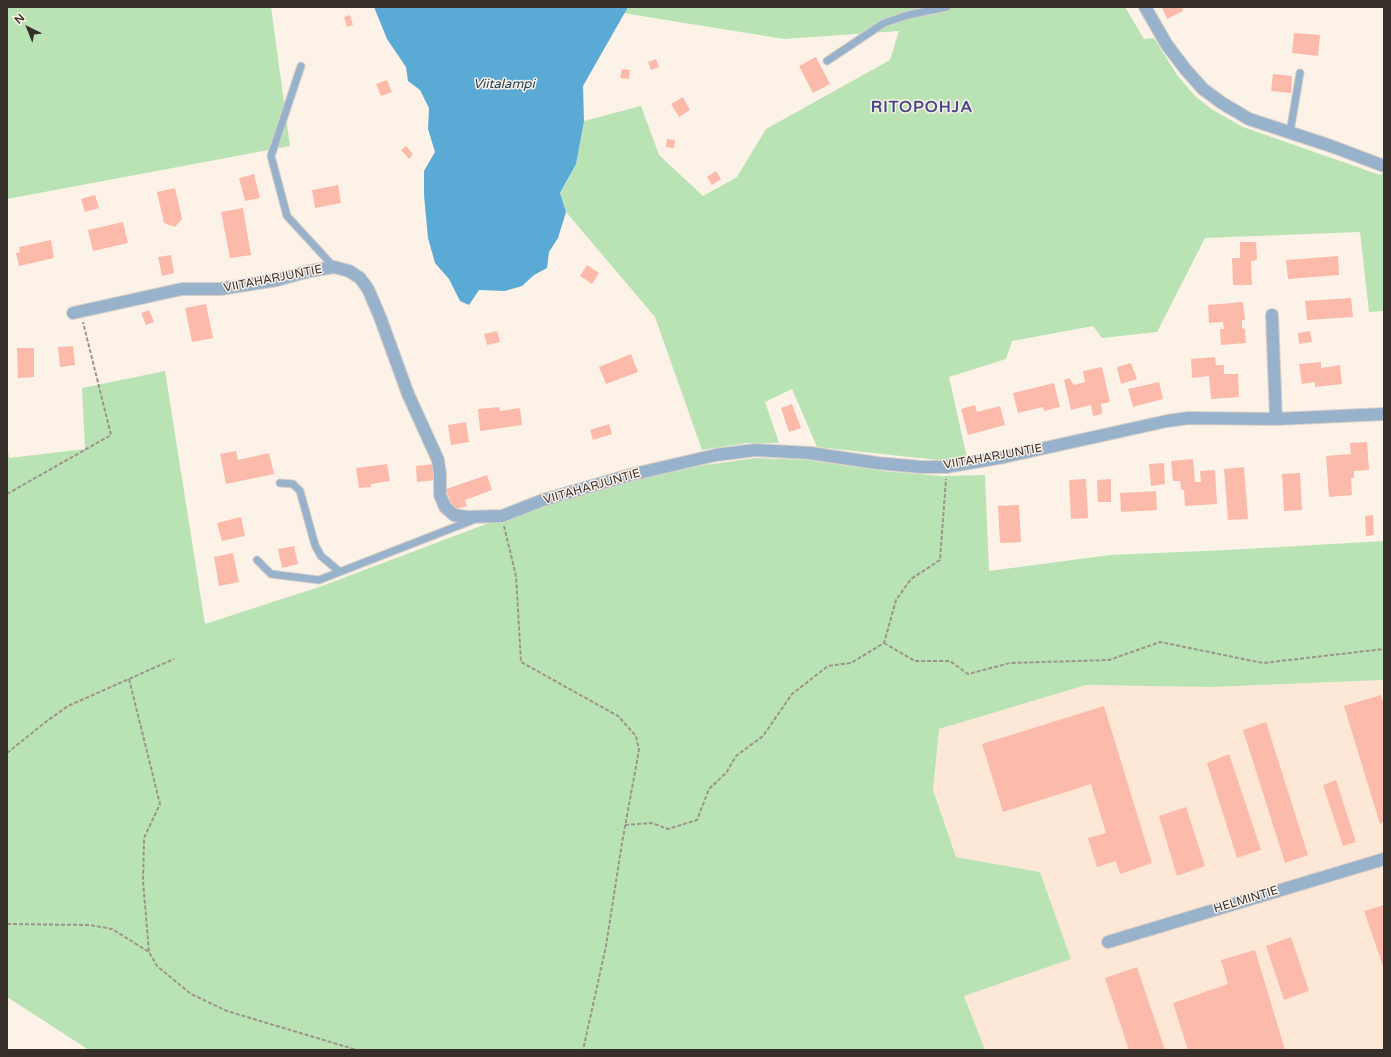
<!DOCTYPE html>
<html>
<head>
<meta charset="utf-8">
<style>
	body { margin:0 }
	#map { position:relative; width:1391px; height:1057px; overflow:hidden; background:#fdf2e8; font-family:"Varela Round",sans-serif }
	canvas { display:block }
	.frame { position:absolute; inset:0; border:8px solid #37302a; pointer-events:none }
	.north { position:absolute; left:8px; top:8px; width:40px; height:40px; -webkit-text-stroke:3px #fdf2e8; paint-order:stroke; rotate:317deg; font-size:11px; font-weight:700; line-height:16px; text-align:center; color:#37302a }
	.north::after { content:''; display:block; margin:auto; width:14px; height:18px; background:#37302a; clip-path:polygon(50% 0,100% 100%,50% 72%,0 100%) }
</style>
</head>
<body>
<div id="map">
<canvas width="1391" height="1057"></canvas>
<div class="frame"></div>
<div class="north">N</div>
</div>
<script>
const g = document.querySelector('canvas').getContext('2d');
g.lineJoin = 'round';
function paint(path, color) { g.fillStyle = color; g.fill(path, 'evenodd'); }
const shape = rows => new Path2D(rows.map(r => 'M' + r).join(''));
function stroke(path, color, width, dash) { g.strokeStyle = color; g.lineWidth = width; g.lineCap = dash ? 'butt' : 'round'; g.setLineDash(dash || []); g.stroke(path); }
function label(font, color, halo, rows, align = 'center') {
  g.font = font + ' "Varela Round",sans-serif'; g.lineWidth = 3; g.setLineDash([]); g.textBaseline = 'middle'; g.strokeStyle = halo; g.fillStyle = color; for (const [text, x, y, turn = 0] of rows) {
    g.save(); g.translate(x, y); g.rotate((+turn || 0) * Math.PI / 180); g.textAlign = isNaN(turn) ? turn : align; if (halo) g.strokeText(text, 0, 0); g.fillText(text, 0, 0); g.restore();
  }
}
const built = shape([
	[1384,680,1384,1050,985,1050,964,996,1071,959,1040,872,956,857,933,790,938,729,1086,685,1212,687]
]);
const green = shape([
	[7,7,271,7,290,146,7,199],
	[628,7,1125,7,1144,39,1154,38,1177,75,1195,96,1213,110,1243,127,1380,175,1384,172,1384,311,1369,312,1360,232,1205,238,1157,332,1102,338,1093,326,1012,341,1006,359,949,377,967,458,947,461,817,447,792,389,765,402,779,443,747,443,702,450,655,317,566,212,560,194,576,164,584,121,641,106,659,155,703,196,737,177,766,129,890,60,899,31,784,39,623,13],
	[165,371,205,624,322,586,518,512,628,480,705,465,756,458,808,460,883,471,943,476,985,475,989,571,1110,555,1227,550,1384,541,1384,680,1212,687,1086,685,939,729,933,790,956,857,1040,872,1071,959,964,996,985,1050,89,1050,7,997,7,446,9,458,85,449,82,388]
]);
const water = shape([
	[374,7,628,7,583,86,584,121,576,164,560,193,566,212,558,238,549,252,547,268,534,275,522,286,505,291,479,290,469,305,460,301,449,279,435,263,428,238,424,195,424,171,435,152,428,129,429,108,420,90,408,81,406,67,387,39]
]);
const building = shape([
	[1162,7,1182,7,1183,11,1167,19],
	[350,15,353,25,347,27,344,17],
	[1294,33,1320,35,1318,56,1292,53],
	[816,57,830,84,813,93,799,66],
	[656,59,659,67,651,70,648,62],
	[622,69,630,70,629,79,620,78],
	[1273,74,1292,76,1291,93,1271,91],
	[387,80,392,92,381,96,376,84],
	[683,97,690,110,679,117,671,104],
	[667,139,675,140,674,148,666,147],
	[406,146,413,154,409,159,401,150],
	[716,171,721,179,712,185,707,177],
	[254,174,260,198,245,201,239,178],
	[338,185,341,203,315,208,312,190],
	[175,188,182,219,175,227,164,223,157,192],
	[95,195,99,208,85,212,81,199],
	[243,208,251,255,230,258,221,212],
	[123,222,128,243,93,251,88,230],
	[51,240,54,258,19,266,16,253,20,252,19,247],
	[1240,242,1256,242,1257,260,1251,261,1252,285,1233,285,1232,258,1240,258],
	[171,255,174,273,162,276,158,257],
	[1338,256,1339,275,1288,279,1286,260],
	[587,265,599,273,592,284,580,276],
	[1351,298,1353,317,1307,320,1305,301],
	[1243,302,1245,320,1242,320,1242,328,1245,329,1246,343,1221,345,1220,329,1224,329,1223,322,1209,323,1208,305],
	[206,304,213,338,192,342,185,308],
	[149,310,154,322,146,325,141,313],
	[497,331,500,342,487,345,484,334],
	[1310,331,1312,342,1299,344,1298,333],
	[73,346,75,365,60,367,58,347],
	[17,348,34,348,34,377,18,378],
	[631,354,638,372,606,384,599,367],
	[1215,357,1216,365,1224,365,1224,374,1238,374,1239,397,1211,399,1209,376,1192,378,1191,359],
	[1321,362,1321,368,1340,365,1342,384,1315,387,1315,382,1302,384,1299,364],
	[1131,363,1137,379,1121,384,1117,367],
	[1102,367,1110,402,1101,404,1102,414,1093,416,1091,405,1071,410,1064,380,1069,378,1074,385,1085,382,1083,371],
	[1159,382,1163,399,1133,407,1128,389],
	[1054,383,1060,407,1044,411,1043,407,1018,413,1013,393],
	[792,404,801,428,789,432,781,408],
	[975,405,977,412,1000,406,1005,425,968,435,961,409],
	[499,407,500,411,520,408,522,425,480,431,478,409],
	[466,422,469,442,451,445,448,425],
	[609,424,612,434,593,440,590,430],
	[1367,442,1369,470,1354,471,1354,478,1351,478,1352,495,1329,497,1326,456,1351,454,1350,443],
	[236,451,238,460,269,453,274,474,226,484,220,454],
	[1193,459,1195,482,1201,482,1200,471,1215,470,1217,504,1185,506,1184,490,1181,490,1180,481,1173,481,1171,461],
	[1164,463,1165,484,1151,486,1149,464],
	[387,464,390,481,371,484,371,487,359,488,356,468],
	[434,464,436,480,417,482,416,466],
	[1244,467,1248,519,1228,520,1224,469],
	[1300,473,1302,510,1284,511,1282,474],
	[487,475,492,490,465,500,467,506,453,510,446,489],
	[1086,479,1088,518,1071,519,1069,480],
	[1111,479,1111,502,1098,502,1097,480],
	[1156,491,1157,510,1121,512,1120,493],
	[1019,505,1021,542,1000,543,998,506],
	[1373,515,1374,535,1366,536,1365,516],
	[241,517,245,536,222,541,217,523],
	[294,546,298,564,282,568,278,549],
	[233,553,239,582,219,586,214,557],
	[1381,695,1384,705,1384,822,1380,824,1344,706],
	[1104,706,1152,863,1120,874,1116,861,1097,867,1088,838,1106,833,1091,784,1003,812,982,744],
	[1266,722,1308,855,1285,863,1243,730],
	[1229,754,1261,850,1237,858,1207,763],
	[1336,780,1356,842,1343,846,1323,785],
	[1186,807,1205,866,1177,876,1159,816],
	[1384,905,1384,969,1364,911],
	[1291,937,1309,991,1284,1000,1266,946],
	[1255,950,1285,1050,1188,1050,1173,1003,1228,984,1221,960],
	[1137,967,1165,1050,1129,1050,1105,978]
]);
const path = shape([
	[7,494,111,435,83,322],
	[504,526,516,576,521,662,618,716,636,736,639,750,622,843,606,946,583,1050],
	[884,643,915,661,950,661,968,674,1010,663,1109,660,1160,642,1263,663,1384,649],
	[129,679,160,804,144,838,143,881,149,952],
	[7,753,47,721,68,706,174,659],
	[625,825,652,823,668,829,697,820,709,789,726,773,736,756,763,736,792,694,828,666,851,663,884,643,896,600,911,579,940,560,946,479],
	[7,924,90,925,112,929,149,952,157,966,191,994,227,1011,357,1050]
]);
const lane = shape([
	[827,61,884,23,908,15,947,7],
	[301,66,271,156,287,216,334,267],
	[1290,132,1300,73],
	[280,483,293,484,300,491,315,545,321,556,340,572],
	[257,560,271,574,319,580,473,520]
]);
const street = shape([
	[1145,7,1167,45,1186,70,1203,89,1222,103,1249,119,1331,146,1384,166],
	[73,313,182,289,220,289,277,280,310,271,334,267,349,271,360,278,368,289,380,317,408,394,438,460,440,474,440,495,445,507,454,515,466,517,502,516,543,500,630,475,716,455,755,450,810,453,877,463,921,467,946,467,1004,457,1167,421,1189,418,1276,419,1384,414],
	[1272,315,1276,419],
	[1108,942,1384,859]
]);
const streetNames = [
	["VIITAHARJUNTIE",273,279,-11],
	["VIITAHARJUNTIE",993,457,-10],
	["VIITAHARJUNTIE",592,487,-16],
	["HELMINTIE",1246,900,-17]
];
const waterNames = [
	["Viitalampi",504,85]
];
const districtNames = [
	["RITOPOHJA",922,108]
];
paint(built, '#fde8d7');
paint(green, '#bae3b5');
paint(water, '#5baad5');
paint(building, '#fcbbaa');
stroke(lane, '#d9cfc6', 9);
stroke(street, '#d9cfc6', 14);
stroke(path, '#9c938b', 2, [4, 2]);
stroke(lane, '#99b2cb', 7);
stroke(street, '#99b2cb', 12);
label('12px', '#37302a', '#fdf2e8', streetNames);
label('italic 13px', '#1d4053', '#fdf2e8', waterNames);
g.letterSpacing = '1px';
label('bold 16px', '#464a88', '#fdf2e8', districtNames);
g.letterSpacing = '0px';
</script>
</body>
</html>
